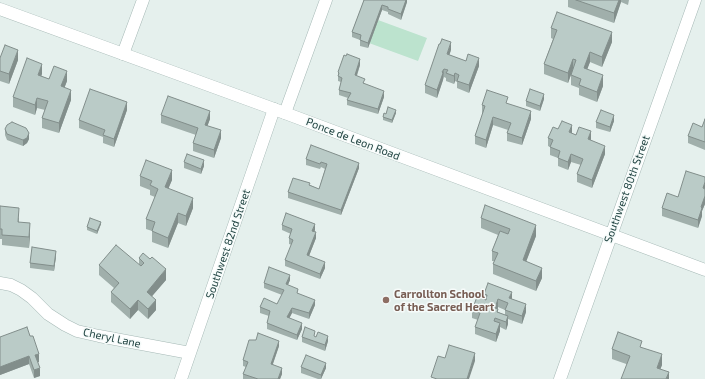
<!DOCTYPE html>
<html>
<head>
<meta charset="utf-8">
<style>
	body { margin:0 }
	canvas { display:block; background:#e5f0ed }
</style>
</head>
<body>
<canvas width="705" height="379"></canvas>
<script>
const g = document.querySelector('canvas').getContext('2d');
g.lineJoin = 'round';
function paint(path, color) { g.fillStyle = color; g.fill(path, 'evenodd'); }
const shape = rows => new Path2D(rows.map(r => 'M' + r).join(''));
function stroke(path, color, width, dash) { g.strokeStyle = color; g.lineWidth = width; g.lineCap = dash ? 'butt' : 'round'; g.setLineDash(dash || []); g.stroke(path); }
function label(font, color, halo, rows, align = 'center') {
  g.font = font + ' "Exo 2",sans-serif'; g.lineWidth = 3; g.setLineDash([]); g.textBaseline = 'middle'; g.strokeStyle = halo; g.fillStyle = color; for (const [text, x, y, turn = 0] of rows) {
    g.save(); g.translate(x, y); g.rotate((+turn || 0) * Math.PI / 180); g.textAlign = isNaN(turn) ? turn : align; if (halo) g.strokeText(text, 0, 0); g.fillText(text, 0, 0); g.restore();
  }
}
const green = shape([
	[378,20,427,38,418,61,369,43]
]);
const minor = shape([
	[123,54,143,0],
	[285,113,326,0],
	[0,283,11,285,21,290,32,298,48,314,65,325,77,331,99,336,190,353],
	[181,379,274,109]
]);
const tertiary = shape([
	[0,9,274,109,705,270],
	[560,379,695,0]
]);
const wall = shape([
	[364,0,407,0,407,2,401,20,388,14,388,12,382,10,368,48,360,46,360,40,352,37,352,32],
	[568,0,629,0,628,5,621,2,614,23,568,7],
	[551,28,612,42,602,67,590,62,587,69,603,86,597,102,579,95,579,88,571,85,571,75,568,83,544,74,544,64,553,39,551,38],
	[451,50,449,55,479,66,469,93,457,88,457,82,455,81,454,84,446,81,446,78,444,77,437,98,425,93,425,85],
	[0,58,18,60,9,84,0,81],
	[360,65,357,76,365,84,384,97,378,114,347,105,347,100,348,98,339,95,339,90,341,82,338,81,338,72],
	[42,74,41,76,49,79,67,81,64,88,71,100,59,133,42,128,42,118,45,110,37,108,35,115,13,107,13,97],
	[544,99,540,111,526,106,526,101],
	[508,104,531,119,522,145,507,141,507,133,508,130,493,125,486,148,475,144,475,136,483,113,482,113,482,105],
	[127,110,114,147,103,143,103,137,79,128,79,120],
	[396,113,392,123,383,120,383,117,386,114],
	[161,115,210,119,207,126,221,138,214,158,193,151,193,143,196,135,161,123],
	[705,119,705,150,688,143,688,136,702,127],
	[614,121,610,132,596,128,596,122],
	[5,129,29,139,27,143,23,146,7,140,5,135],
	[558,129,572,133,571,133,576,135,591,139,591,140,605,154,592,188,577,182,577,174,581,165,571,162,568,170,558,166,558,158,550,155,550,147,548,146,548,138],
	[306,159,359,168,341,215,288,198,288,192,310,185,319,189,325,169,321,167,320,169,306,165],
	[184,162,204,166,201,174,184,168],
	[140,176,172,180,168,188,193,208,186,226,178,223,168,248,152,242,152,231,146,229,146,219,155,197,150,195,150,190,140,186],
	[705,177,705,204,702,211,702,216,698,228,662,216,662,208],
	[0,206,19,218,19,222,30,234,29,248,2,245,2,239,0,239],
	[481,218,536,236,526,261,542,278,536,291,493,274,493,264,494,261,492,261,492,251,498,235,481,228],
	[101,224,97,234,87,230,87,227],
	[282,225,315,230,314,232,316,238,309,256,325,268,320,279,285,266,285,260,292,245,289,244,289,238,291,234,282,230],
	[56,256,54,271,30,268,30,263],
	[139,258,166,280,152,296,156,310,148,319,138,310,130,319,111,302,111,292,114,288,99,275,99,265,139,264],
	[290,280,288,285,298,294,315,305,309,319,292,313,289,318,302,329,297,340,267,329,267,323,269,316,260,313,260,307,277,304,282,295,264,288,264,283],
	[484,294,512,299,526,312,522,324,508,319,508,324,506,330,500,327,500,331,496,342,475,334,475,327,478,320,472,318,472,310,484,299],
	[498,307,505,310,505,315,498,312],
	[0,337,39,362,38,362,40,376,34,378,29,364,0,375],
	[302,337,315,337,328,341,325,351,302,342],
	[279,346,273,364,282,374,280,379,243,379,243,374,246,367,243,366,243,360],
	[642,348,662,365,660,369,669,379,612,359,612,349],
	[301,367,326,368,321,379,318,379,301,373]
]);
const shadedWall = shape([
	[406,0,407,0,407,2,401,20,401,14],
	[619,0,621,0,621,2,614,23,614,13],
	[382,5,382,10,368,48,368,43],
	[612,32,612,42,602,67,602,57],
	[451,42,451,50,447,62,447,54],
	[18,50,18,60,9,84,9,74],
	[590,52,590,62,584,78,584,68],
	[479,58,479,66,469,93,469,85],
	[360,59,360,65,355,80,355,75],
	[573,59,573,69,568,83,568,73],
	[42,64,42,74,38,85,38,75],
	[444,69,443,80,437,98,437,90],
	[67,71,67,81,61,97,61,86],
	[455,73,455,81,454,84,454,76],
	[603,75,603,86,597,102,597,92],
	[71,90,71,100,59,133,59,123],
	[384,91,384,97,378,114,378,109],
	[544,94,544,99,540,111,540,106],
	[37,98,37,108,35,115,35,105],
	[127,102,127,110,114,147,114,139],
	[396,110,396,113,392,123,392,120],
	[210,111,210,119,205,133,205,125],
	[531,111,531,119,522,145,522,138],
	[614,115,614,121,610,132,610,127],
	[493,117,493,125,486,148,486,140],
	[572,125,572,133,569,140,569,132],
	[221,130,221,138,214,158,214,150],
	[591,131,591,139,588,147,588,139],
	[29,133,29,139,27,143,23,146,23,140],
	[605,146,605,154,592,188,592,180],
	[571,154,571,162,568,170,568,162],
	[204,160,204,166,201,174,201,169],
	[359,163,359,168,341,215,341,210],
	[172,170,172,180,165,197,165,187],
	[705,182,705,189,703,188],
	[705,196,705,204,702,211,702,216,698,228,698,220,701,207],
	[193,198,193,208,186,226,186,216],
	[178,213,178,223,168,248,168,238],
	[101,222,101,224,97,234,97,231],
	[30,223,30,234,29,248,29,237],
	[315,224,315,230,312,236,312,231],
	[536,225,536,236,523,270,523,260],
	[316,232,316,238,307,261,307,255],
	[56,251,56,256,54,271,54,266],
	[325,262,325,268,320,279,320,274],
	[542,268,542,278,536,291,536,281],
	[166,269,166,280,147,302,147,292],
	[290,275,290,280,286,289,286,284],
	[512,292,512,300,509,298],
	[498,299,498,307,495,316,495,308],
	[138,300,138,310,130,319,130,309],
	[156,300,156,310,148,319,148,309],
	[315,300,315,305,309,319,309,313],
	[526,304,526,312,522,324,522,316],
	[292,308,292,313,287,323,287,317],
	[508,316,508,324,506,330,506,322],
	[302,323,302,329,297,340,297,335],
	[500,323,500,331,496,342,496,334],
	[328,336,328,341,325,351,325,345],
	[279,341,279,346,271,369,271,364],
	[475,353,475,361,469,379,467,379],
	[39,354,39,362,35,363,35,355],
	[662,354,662,365,657,378,657,368],
	[29,356,29,364,0,375,0,367],
	[326,363,326,368,321,379,321,375],
	[40,368,40,376,34,378,34,370],
	[282,368,282,374,280,379,278,379],
	[669,372,669,379,666,379]
]);
const building = shape([
	[364,0,406,0,401,14,388,9,388,7,382,5,368,43,360,40,361,35,352,32,364,0],
	[576,0,619,0,614,13,576,0],
	[557,12,612,32,602,57,590,52,584,68,603,75,597,92,579,85,581,79,571,75,576,60,573,59,568,73,544,64,557,30,551,28,557,12],
	[442,39,451,42,447,54,466,61,468,54,479,58,469,85,457,81,459,75,455,73,454,76,446,73,448,70,444,69,442,72,443,73,437,90,425,85,439,44,440,44,442,39],
	[5,45,18,50,9,74,0,71,0,58,5,45],
	[347,54,360,59,355,75,365,79,363,83,384,91,378,109,347,100,351,93,339,90,342,78,338,76,339,73,338,72,344,55,346,56,347,54],
	[27,58,42,64,38,75,49,79,54,66,67,71,61,86,71,90,59,123,42,118,48,101,37,98,35,105,13,97,27,58],
	[90,89,127,102,114,139,103,135,105,130,79,120,90,89],
	[530,89,544,94,540,106,526,101,530,89],
	[487,90,508,97,506,103,531,111,522,138,507,133,511,123,493,117,486,140,475,136,485,106,482,105,487,90],
	[168,96,210,111,205,125,221,130,214,150,193,143,198,128,161,115,168,96],
	[388,107,396,110,392,120,383,117,384,113,386,114,388,107],
	[601,110,614,115,610,127,596,122,601,110],
	[705,119,705,142,688,136,693,123,702,127,705,119],
	[562,121,572,125,569,132,576,135,579,127,591,131,588,139,605,146,592,180,577,174,583,159,571,154,568,162,558,158,560,151,550,147,553,140,548,138,553,127,558,129,562,121],
	[12,122,26,128,29,133,27,138,23,140,7,134,5,129,7,125,12,122],
	[311,145,359,163,341,210,288,192,293,178,310,183,309,185,319,189,327,164,321,162,320,164,306,159,311,145],
	[187,154,204,160,201,169,184,162,187,154],
	[146,160,172,170,165,187,193,198,186,216,178,213,168,238,152,231,155,222,146,219,158,189,150,185,152,181,140,176,146,160],
	[686,171,705,177,705,182,703,188,705,189,705,196,701,207,702,208,698,220,662,208,667,193,678,197,686,171],
	[485,205,536,225,523,260,542,268,536,281,493,264,498,253,492,251,500,231,508,234,510,229,481,218,485,205],
	[0,206,19,208,18,222,30,223,29,237,2,235,2,229,0,229,0,206],
	[286,213,315,224,312,231,316,232,307,255,325,262,320,274,285,260,293,240,289,238,292,229,282,225,286,213],
	[90,218,101,222,97,231,87,227,90,218],
	[116,245,141,266,144,263,139,258,143,253,150,259,152,257,166,269,147,292,156,300,148,309,138,300,130,309,111,292,119,283,99,265,116,245],
	[32,247,56,251,54,266,30,263,32,247],
	[269,267,290,275,286,284,298,289,297,293,315,300,309,313,292,308,287,317,302,323,297,335,267,323,270,311,260,307,264,298,277,304,284,290,264,283,269,267],
	[488,283,512,292,509,298,526,304,522,316,505,310,508,303,498,299,495,308,498,309,497,312,508,316,506,322,495,318,494,321,500,323,496,334,475,327,480,313,472,310,477,297,486,300,487,295,484,294,488,283],
	[27,327,30,336,33,336,39,354,35,355,40,368,34,370,29,356,0,367,0,337,27,327],
	[305,327,315,331,314,336,316,337,318,332,328,336,325,345,302,337,305,327],
	[618,332,642,341,640,347,662,354,657,368,669,372,666,379,621,379,630,356,612,349,618,332],
	[258,333,279,341,271,364,282,368,278,379,258,379,243,374,248,362,243,360,249,340,256,340,258,333],
	[449,345,475,353,467,379,437,379,431,377,438,356,445,358,449,345],
	[306,355,326,363,321,375,301,367,306,355]
]);
const markers = [
	[386,300,4,"#8d6e63"]
];
const streetNames = [
	["Ponce de Leon Road",353,139,21],
	["Southwest 80th Street",627,189,-70],
	["Southwest 82nd Street",228,244,-71],
	["Cheryl Lane",112,338,12]
];
const educationNames = [
	["Carrollton School",394,294],
	["of the Sacred Heart",394,307]
];
paint(green, '#bce3ce');
stroke(minor, '#a6b9b6', 13);
stroke(tertiary, '#a6b9b6', 13);
stroke(minor, '#fff', 12);
stroke(tertiary, '#fff', 12);
paint(wall, '#a0afab');
paint(shadedWall, '#828e8b');
paint(building, '#bacbc7');
stroke(building, '#828e8b', 1);
for (const [x, y, r, color] of markers) { const dot = new Path2D(); dot.arc(x, y, r, 0, 2 * Math.PI); g.fillStyle = color; g.fill(dot); stroke(dot, '#f6fbfa', 1.5); }
label('11px', '#214442', '#f6fbfa', streetNames);
label('bold 11px', '#785e54', '#f6fbfa', educationNames, 'left');
</script>
</body>
</html>
